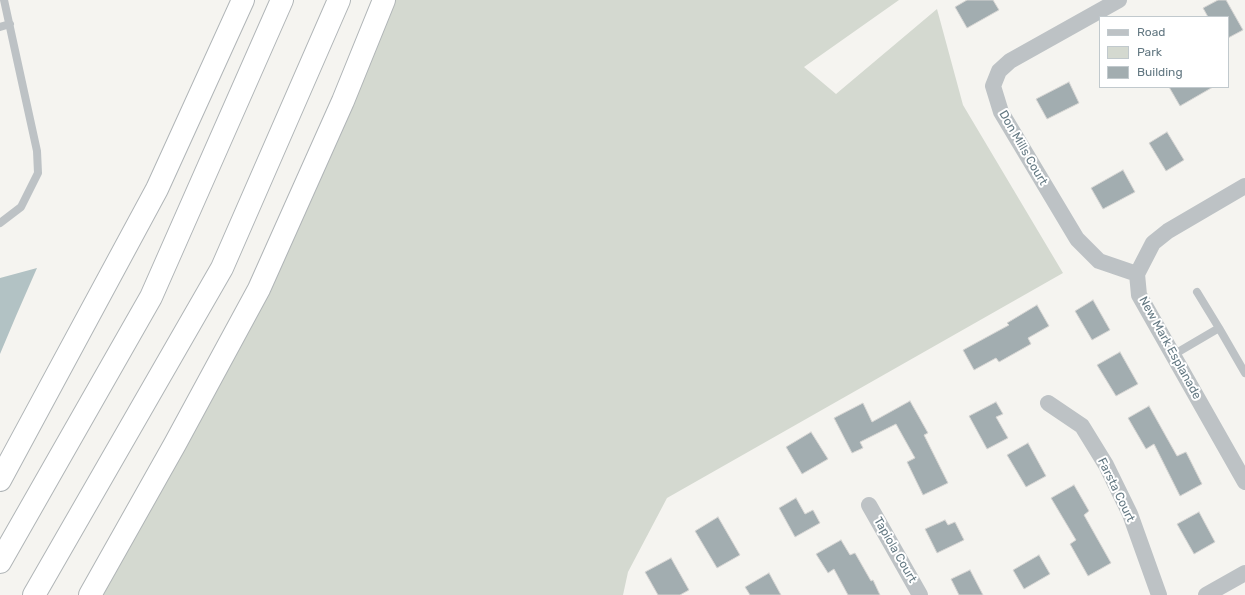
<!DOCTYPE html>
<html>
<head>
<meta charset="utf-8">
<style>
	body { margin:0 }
	#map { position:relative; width:1245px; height:595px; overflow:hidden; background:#f5f4f0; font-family:Rubik,sans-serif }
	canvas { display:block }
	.legend { position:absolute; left:1099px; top:16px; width:130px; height:72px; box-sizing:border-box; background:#fff; border:1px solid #c1c9cd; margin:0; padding:5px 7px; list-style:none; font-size:12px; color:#637882 }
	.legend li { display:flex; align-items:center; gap:8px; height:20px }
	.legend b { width:20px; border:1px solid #c1c9cd }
</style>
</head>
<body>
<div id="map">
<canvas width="1245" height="595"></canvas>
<ul class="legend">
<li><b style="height:5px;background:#bdc2c5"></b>Road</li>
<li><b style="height:11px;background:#d4d9d0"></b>Park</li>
<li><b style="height:11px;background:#a2adb0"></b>Building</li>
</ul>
</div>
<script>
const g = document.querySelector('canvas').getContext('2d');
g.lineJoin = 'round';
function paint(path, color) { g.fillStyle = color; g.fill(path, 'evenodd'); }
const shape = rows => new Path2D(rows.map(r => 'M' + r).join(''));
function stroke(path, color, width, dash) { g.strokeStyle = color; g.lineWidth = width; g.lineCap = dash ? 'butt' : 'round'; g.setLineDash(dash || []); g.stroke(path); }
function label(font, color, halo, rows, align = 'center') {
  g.font = font + ' Rubik,sans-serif'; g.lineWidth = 4; g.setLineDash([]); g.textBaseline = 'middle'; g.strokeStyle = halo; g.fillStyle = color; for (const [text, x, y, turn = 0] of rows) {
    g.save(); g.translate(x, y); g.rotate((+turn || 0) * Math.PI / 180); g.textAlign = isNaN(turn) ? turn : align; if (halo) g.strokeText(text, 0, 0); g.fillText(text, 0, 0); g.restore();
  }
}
const green = shape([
	[384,0,899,0,804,67,836,94,937,9,963,105,1063,273,667,498,628,572,623,595,90,595,175,444]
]);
const water = shape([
	[37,268,16,316,0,354,0,278]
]);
const building = shape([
	[967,0,993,0,999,10,967,28,955,7,967,0],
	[1218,0,1226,0,1243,30,1228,38,1228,17,1208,17,1203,8,1218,0],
	[1069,82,1079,103,1047,119,1036,99,1069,82],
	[1169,87,1213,87,1180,106,1169,87],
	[1167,132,1184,160,1166,171,1149,143,1167,132],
	[1123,170,1135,192,1103,209,1091,188,1123,170],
	[1093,300,1110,330,1092,340,1075,311,1093,300],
	[1037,305,1049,326,1028,338,1031,344,999,362,996,358,974,370,963,350,1009,325,1007,323,1037,305],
	[1120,352,1138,384,1116,396,1097,365,1120,352],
	[910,401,928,433,924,435,948,483,923,495,907,462,915,458,896,424,860,442,863,448,852,453,834,418,863,403,872,422,910,401],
	[996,402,1003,414,996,417,1008,438,987,449,969,416,996,402],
	[1149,406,1177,456,1186,452,1202,484,1180,496,1154,444,1146,449,1128,418,1149,406],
	[811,432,828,459,802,474,786,447,811,432],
	[1028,443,1046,476,1026,487,1007,455,1028,443],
	[1074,485,1089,511,1084,515,1111,563,1088,576,1070,544,1076,540,1051,498,1074,485],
	[796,498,805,514,813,510,820,523,795,537,779,508,796,498],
	[1199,512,1215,542,1194,554,1177,524,1199,512],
	[718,517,740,555,717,568,695,531,718,517],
	[945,520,948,525,955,522,964,540,937,553,925,529,945,520],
	[841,540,850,555,855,553,871,581,873,580,880,595,848,595,834,569,828,573,816,554,841,540],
	[1039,555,1050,574,1024,589,1013,570,1039,555],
	[671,558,689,590,680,595,658,595,645,572,671,558],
	[970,570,983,595,959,595,951,579,970,570],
	[769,573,781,595,750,595,745,587,769,573]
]);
const service = shape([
	[0,27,10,24],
	[0,223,21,207,38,173,37,151,4,0],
	[1197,292,1219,328],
	[1173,355,1219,328,1245,373]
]);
const minor = shape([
	[1119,0,1010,61,999,71,993,86,1001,112,1077,239,1099,261,1137,274],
	[1245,186,1168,231,1153,243,1137,274,1139,295,1245,482],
	[1048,403,1082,426,1106,465,1130,514,1159,595],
	[869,505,920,595],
	[1206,595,1245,573]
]);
const motorway = shape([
	[0,480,157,189,243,0],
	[0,562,151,297,282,0],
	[34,595,222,268,339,0],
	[90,595,175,444,259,289,343,101,384,0]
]);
const streetNames = [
	["Don Mills Court",1023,148,60],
	["New Mark Esplanade",1170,348,61],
	["Farsta Court",1116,490,64],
	["Tapiola Court",895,550,60]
];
paint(green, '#d4d9d0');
paint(water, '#b2c2c4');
paint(building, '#a2adb0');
stroke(building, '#d6d5d3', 1);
stroke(motorway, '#b0b5b7', 24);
stroke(service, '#bdc2c5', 8);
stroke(minor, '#bdc2c5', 16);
stroke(motorway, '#fff', 22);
label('12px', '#637882', '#fff', streetNames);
</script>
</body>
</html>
